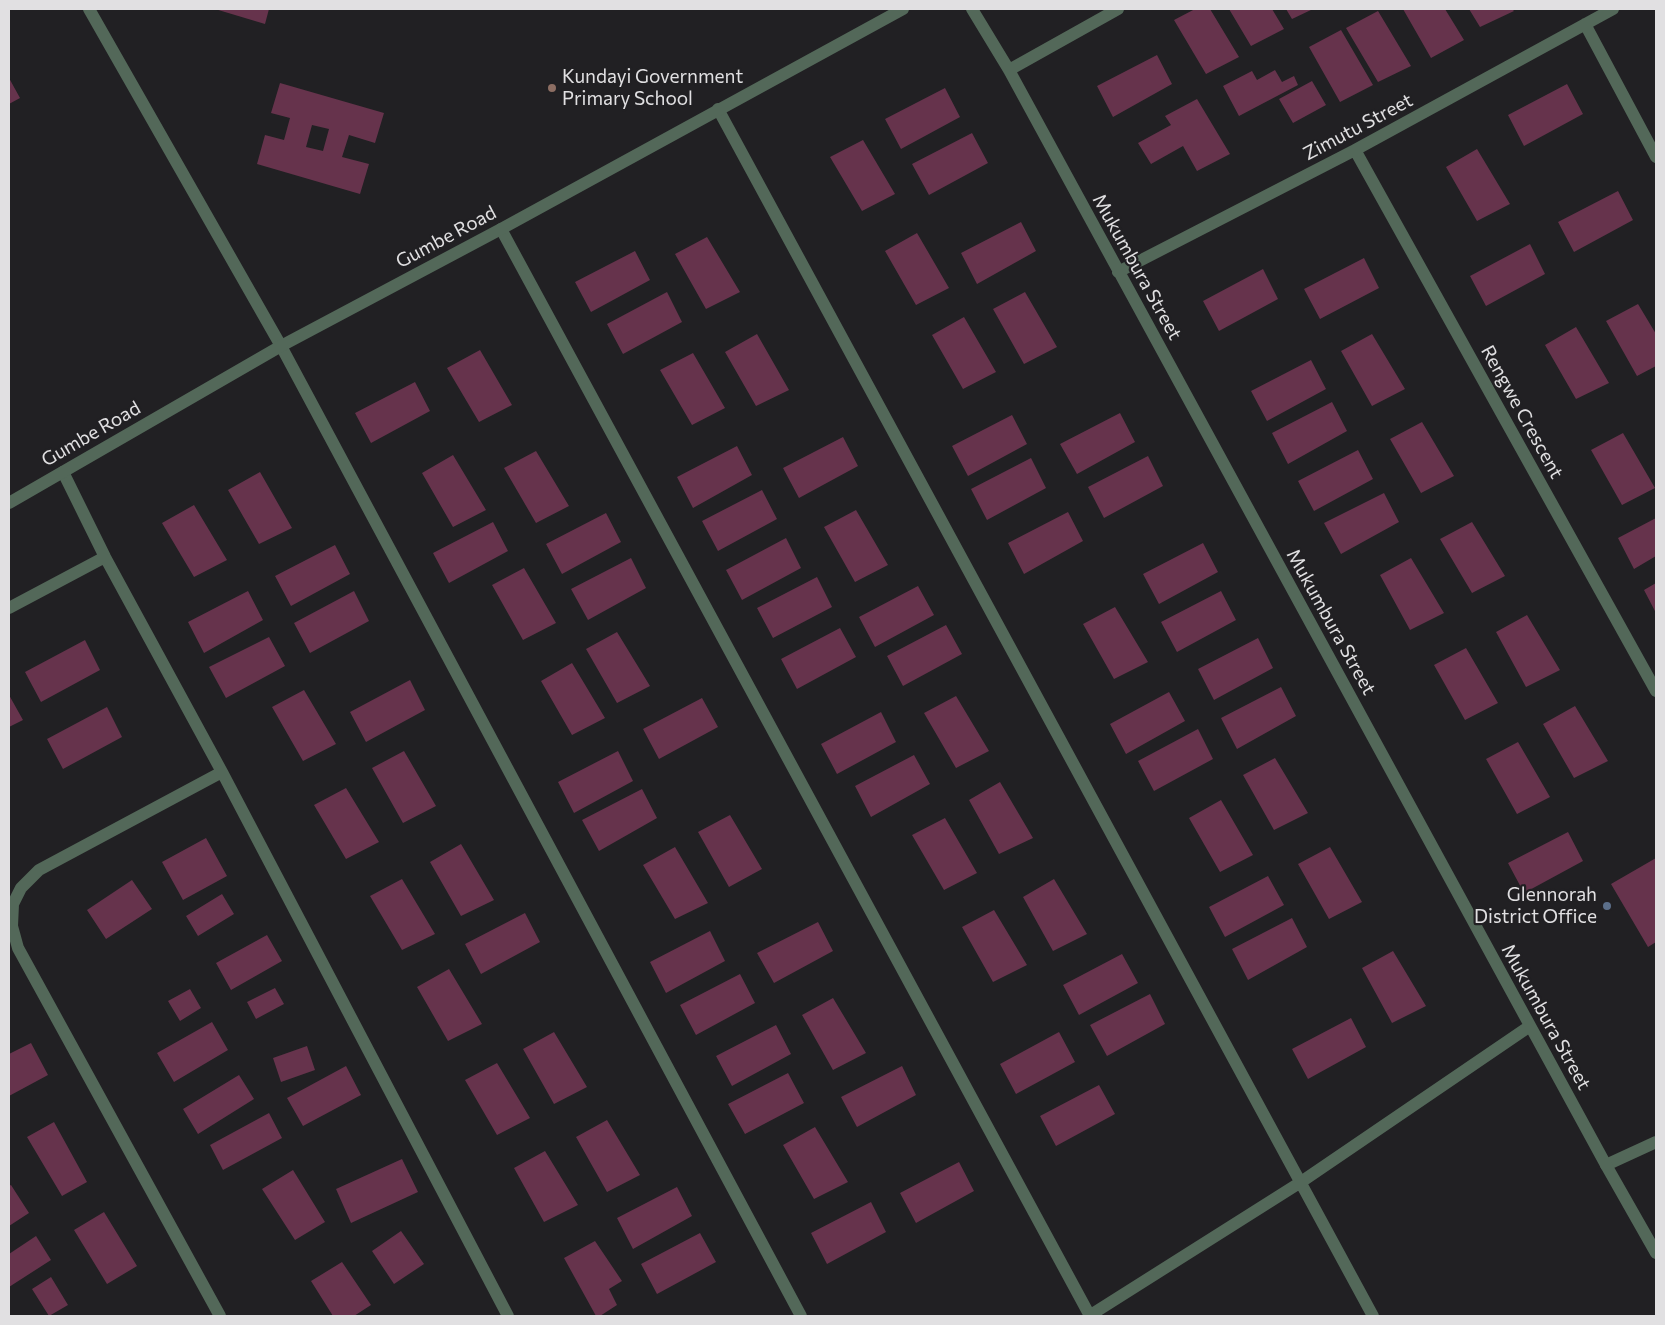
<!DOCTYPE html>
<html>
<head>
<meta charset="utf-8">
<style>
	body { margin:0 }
	#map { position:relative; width:1665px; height:1325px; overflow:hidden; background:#212023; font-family:Commissioner,sans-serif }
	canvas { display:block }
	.frame { position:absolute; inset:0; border:10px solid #e1e0e2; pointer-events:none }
</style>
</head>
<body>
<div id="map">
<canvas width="1665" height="1325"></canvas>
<div class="frame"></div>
</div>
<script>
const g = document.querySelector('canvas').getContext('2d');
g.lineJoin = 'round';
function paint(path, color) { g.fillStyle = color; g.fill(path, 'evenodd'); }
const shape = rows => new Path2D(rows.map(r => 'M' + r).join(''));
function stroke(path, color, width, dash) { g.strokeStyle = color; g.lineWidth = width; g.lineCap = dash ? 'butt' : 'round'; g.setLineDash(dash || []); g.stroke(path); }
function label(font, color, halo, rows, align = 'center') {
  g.font = font + ' Commissioner,sans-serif'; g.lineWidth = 4.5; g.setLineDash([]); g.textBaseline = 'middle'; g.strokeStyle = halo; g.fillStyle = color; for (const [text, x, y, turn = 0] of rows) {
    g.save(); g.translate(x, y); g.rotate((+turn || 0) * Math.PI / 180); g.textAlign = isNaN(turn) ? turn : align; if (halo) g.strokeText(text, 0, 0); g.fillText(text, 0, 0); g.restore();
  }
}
const building = shape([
	[215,9,269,9,265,24],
	[1195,9,1210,9,1239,57,1206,74,1174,20],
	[1229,9,1272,9,1284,29,1251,46],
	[1286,9,1313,9,1292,19],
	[1403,9,1445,9,1464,40,1431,58],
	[1469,9,1512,9,1514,11,1480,27],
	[1378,11,1411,66,1378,82,1346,28],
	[1341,30,1373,85,1340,102,1309,47],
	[1157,55,1172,84,1113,117,1097,86],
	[1275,70,1282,82,1294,76,1298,85,1239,116,1223,86,1252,71,1257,80],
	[9,78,20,98,9,104],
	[1312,81,1326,105,1293,123,1279,99],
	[280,83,384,113,375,143,349,135,342,157,369,164,360,194,257,164,265,135,284,140,290,118,271,113],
	[312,125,329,129,323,151,306,147],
	[1567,84,1583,114,1524,146,1508,115],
	[945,88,960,117,901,149,885,119],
	[1197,99,1230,154,1197,171,1183,146,1151,164,1138,143,1171,125,1165,116],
	[972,133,988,163,929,195,912,164],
	[863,140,895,194,862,211,830,157],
	[1477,149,1510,204,1477,221,1446,167],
	[1618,191,1633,220,1574,252,1558,222],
	[1021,222,1036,251,977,284,961,253],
	[917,233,949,288,916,305,885,251],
	[707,237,740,292,706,309,675,254],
	[1530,244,1545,274,1486,306,1470,276],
	[635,251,650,280,591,312,575,282],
	[1364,258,1379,288,1320,319,1304,289],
	[1263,269,1278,299,1219,331,1203,301],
	[667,292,682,322,623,354,607,324],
	[1025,292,1057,347,1024,364,993,309],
	[1638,304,1656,334,1656,366,1637,376,1606,321],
	[964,317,996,372,963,389,932,335],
	[1576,327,1609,383,1576,399,1545,345],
	[757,334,789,390,756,406,725,352],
	[1372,334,1405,389,1372,406,1341,351],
	[480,350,512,405,479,422,447,368],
	[693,353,725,408,692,425,660,370],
	[1311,360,1326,389,1267,421,1251,391],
	[415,382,430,411,371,443,355,413],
	[1332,402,1347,431,1288,464,1272,433],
	[1120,413,1135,442,1077,474,1060,444],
	[1012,415,1027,444,968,476,952,446],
	[1422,422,1454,476,1421,493,1390,439],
	[1623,433,1655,488,1622,505,1591,450],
	[843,437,858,466,799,498,783,468],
	[737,446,752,475,693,508,677,477],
	[1358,450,1373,479,1314,511,1298,481],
	[536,451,569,506,536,523,504,468],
	[453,455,486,510,453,527,422,473],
	[1148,456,1163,486,1104,518,1088,487],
	[1031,458,1046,488,987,520,971,489],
	[260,472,292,528,259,544,228,490],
	[762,490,777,519,718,551,702,521],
	[1384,493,1399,522,1341,554,1324,523],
	[194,505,227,560,194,577,162,523],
	[856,510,888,565,855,582,824,527],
	[1068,512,1083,541,1024,574,1008,543],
	[606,513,621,542,562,574,546,544],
	[1656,518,1656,556,1634,569,1618,538],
	[493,522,508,551,449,583,433,553],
	[1472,522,1505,576,1472,593,1440,539],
	[786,538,801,568,742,600,726,570],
	[1203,543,1218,572,1159,604,1143,574],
	[335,545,350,574,291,606,275,576],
	[631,558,646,588,588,620,571,589],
	[1411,558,1444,613,1410,630,1380,575],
	[524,568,556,623,523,640,492,585],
	[817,577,832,607,773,638,757,608],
	[1656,583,1656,613,1644,590],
	[918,586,934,615,875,647,859,617],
	[248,591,263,620,204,653,188,622],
	[354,591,369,621,310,653,294,623],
	[1221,591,1236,620,1177,652,1161,622],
	[1115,607,1148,662,1114,679,1083,624],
	[1527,615,1560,670,1526,687,1496,632],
	[946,625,962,654,903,686,887,656],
	[840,628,856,657,797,689,781,659],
	[617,632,650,686,617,703,586,649],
	[269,637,285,666,226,698,209,667],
	[1258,638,1273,668,1214,700,1198,669],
	[85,640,100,670,41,702,25,672],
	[1466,648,1498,703,1465,720,1434,665],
	[572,663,605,718,572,735,541,681],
	[410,680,425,710,366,742,350,712],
	[1281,687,1296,716,1237,749,1221,718],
	[304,690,336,744,303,761,272,707],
	[1169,692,1185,721,1126,754,1110,724],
	[9,695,23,720,9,727],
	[956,696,989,751,956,768,924,713],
	[702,698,718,727,659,759,643,729],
	[1575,706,1608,761,1574,778,1543,724],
	[107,707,122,737,63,769,47,739],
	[881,712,896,742,837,774,821,744],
	[1198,729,1213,759,1154,791,1138,761],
	[1518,742,1550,797,1517,814,1486,759],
	[404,751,436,806,403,823,372,768],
	[618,751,633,781,574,813,558,782],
	[914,755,930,784,871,817,855,786],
	[1275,758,1308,813,1274,830,1243,775],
	[1000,782,1033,838,999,854,969,800],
	[346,788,379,842,346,859,314,805],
	[642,789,657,818,599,851,582,820],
	[1221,800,1253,855,1220,872,1189,818],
	[730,815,762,869,729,887,698,832],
	[945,818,977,873,944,890,912,835],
	[1568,832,1583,861,1524,893,1508,863],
	[206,838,227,876,183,900,162,862],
	[461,844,494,900,461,916,430,862],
	[675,847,708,903,675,919,643,865],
	[1330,847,1362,902,1329,919,1298,864],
	[1656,858,1656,942,1648,947,1611,884],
	[1268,876,1284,905,1225,937,1209,907],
	[402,879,435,934,402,950,370,896],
	[1054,879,1087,934,1053,951,1023,897],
	[132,880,152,909,106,939,87,910],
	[222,894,234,914,198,936,186,916],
	[994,910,1027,965,993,982,962,927],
	[525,913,540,942,481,974,465,944],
	[1292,918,1307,947,1248,980,1232,949],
	[818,922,833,951,774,983,757,953],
	[710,931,725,961,666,993,650,962],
	[267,935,282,961,231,990,216,963],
	[1393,951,1426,1006,1392,1023,1362,968],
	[1122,954,1138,983,1079,1015,1063,985],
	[449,969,482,1024,448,1041,417,987],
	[740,974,755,1003,696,1035,680,1005],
	[275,988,284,1004,256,1019,247,1002],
	[190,989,201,1008,180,1021,168,1001],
	[1150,994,1165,1024,1107,1056,1090,1025],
	[833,998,866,1053,833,1070,802,1015],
	[1351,1018,1366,1047,1308,1079,1292,1049],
	[212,1022,228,1050,174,1082,157,1053],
	[776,1025,791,1054,732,1086,716,1056],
	[554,1032,587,1087,554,1104,523,1049],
	[1059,1032,1075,1062,1016,1094,1000,1064],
	[31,1043,48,1075,9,1096,9,1054],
	[307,1046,315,1070,281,1082,273,1058],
	[497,1063,530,1118,497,1135,465,1080],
	[346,1066,361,1095,303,1126,287,1098],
	[902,1066,916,1095,857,1127,841,1097],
	[788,1073,804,1103,745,1134,728,1104],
	[239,1075,254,1099,198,1134,183,1109],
	[1099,1085,1115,1114,1056,1146,1040,1116],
	[269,1113,282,1138,223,1170,210,1145],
	[607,1120,640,1175,607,1192,576,1137],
	[54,1122,87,1182,62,1196,27,1137],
	[815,1127,848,1182,814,1199,783,1145],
	[545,1151,578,1205,544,1222,514,1168],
	[402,1159,418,1192,351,1223,336,1189],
	[959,1162,974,1191,916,1223,900,1193],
	[293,1170,325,1222,295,1240,262,1189],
	[11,1185,29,1213,9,1226,9,1186],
	[677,1187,692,1216,633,1249,617,1218],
	[871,1202,886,1232,827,1264,811,1233],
	[104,1212,137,1266,107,1284,74,1230],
	[401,1231,424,1264,394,1284,372,1251],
	[700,1233,716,1262,657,1294,641,1264],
	[36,1236,51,1260,9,1287,9,1254],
	[595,1241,622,1281,609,1289,617,1305,600,1316,596,1316,564,1258],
	[342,1262,371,1305,354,1316,333,1316,311,1281],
	[51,1277,68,1305,49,1316,32,1289]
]);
const service = shape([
	[1606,1165,1656,1142]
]);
const minor = shape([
	[89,9,281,346,801,1316],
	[972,9,1009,70,1606,1165,1656,1253],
	[1585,24,1656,157],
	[1009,70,1118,9],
	[718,109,1373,1316],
	[1355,150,1656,691],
	[501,229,1090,1316],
	[1118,272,1355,150,1613,9],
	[63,472,105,557,222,772,508,1316],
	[9,608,105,557],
	[220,1316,18,948,12,926,13,904,21,888,39,870,222,772],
	[1089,1316,1301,1182,1530,1026]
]);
const tertiary = shape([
	[9,503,281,346,501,229,903,9]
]);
const markers = [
	[552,88,5,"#8d6e63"],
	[1607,906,5,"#5c6f8a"]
];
const poiNames = [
	["Kundayi Government",562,77],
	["Primary School",562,99],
	["Glennorah",1597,895,"right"],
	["District Office",1597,917,"right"]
];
const streetNames = [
	["Zimutu Street",1358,127,-28],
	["Gumbe Road",446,237,-28],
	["Mukumbura Street",1137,267,61],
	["Rengwe Crescent",1522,412,61],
	["Gumbe Road",91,434,-30],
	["Mukumbura Street",1331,622,61],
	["Mukumbura Street",1546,1017,61]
];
paint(building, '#66334c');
stroke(service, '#536859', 12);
stroke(minor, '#536859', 12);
stroke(tertiary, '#536859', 12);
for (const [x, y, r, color] of markers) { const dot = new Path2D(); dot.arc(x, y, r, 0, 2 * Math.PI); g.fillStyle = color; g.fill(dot); stroke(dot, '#212023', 2); }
label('19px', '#e1e0e2', '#212023', poiNames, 'left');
label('19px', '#e1e0e2', '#212023', streetNames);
</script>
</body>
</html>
